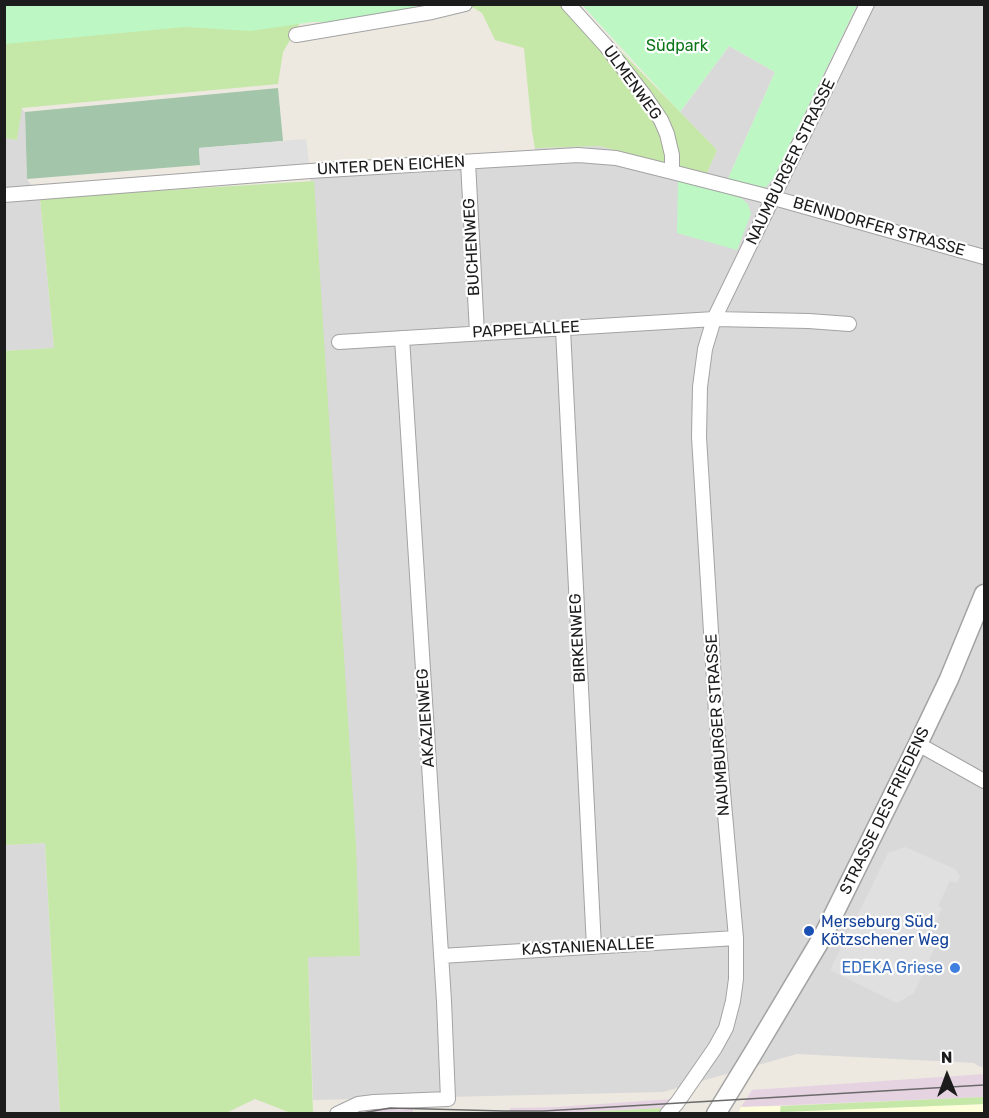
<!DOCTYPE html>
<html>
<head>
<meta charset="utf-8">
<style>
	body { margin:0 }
	#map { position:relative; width:989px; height:1118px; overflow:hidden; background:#ede9e1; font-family:Rubik,sans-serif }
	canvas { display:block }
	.frame { position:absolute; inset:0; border:6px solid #1c1c1c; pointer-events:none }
	.north { position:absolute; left:917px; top:1046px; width:60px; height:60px; -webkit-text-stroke:4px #fff; paint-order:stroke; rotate:359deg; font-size:16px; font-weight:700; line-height:24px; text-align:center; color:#1c1c1c }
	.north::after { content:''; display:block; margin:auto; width:21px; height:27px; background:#1c1c1c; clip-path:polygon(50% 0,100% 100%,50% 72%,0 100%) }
</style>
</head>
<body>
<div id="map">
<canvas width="989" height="1118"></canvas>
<div class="frame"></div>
<div class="north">N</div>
</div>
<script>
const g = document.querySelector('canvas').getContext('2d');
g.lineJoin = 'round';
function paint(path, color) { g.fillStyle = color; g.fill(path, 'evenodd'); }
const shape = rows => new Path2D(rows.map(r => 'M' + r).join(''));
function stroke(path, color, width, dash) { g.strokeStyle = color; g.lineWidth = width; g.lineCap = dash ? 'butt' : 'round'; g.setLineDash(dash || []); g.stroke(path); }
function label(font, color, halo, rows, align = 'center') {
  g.font = font + ' Rubik,sans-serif'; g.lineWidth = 4.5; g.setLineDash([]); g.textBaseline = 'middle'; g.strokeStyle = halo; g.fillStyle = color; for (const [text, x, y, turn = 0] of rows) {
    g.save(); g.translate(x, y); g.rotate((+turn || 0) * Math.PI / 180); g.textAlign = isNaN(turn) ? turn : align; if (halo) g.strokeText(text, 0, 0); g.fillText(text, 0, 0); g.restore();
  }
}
const residential = shape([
	[857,5,984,5,984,1066,980,1067,974,1063,797,1054,663,1092,313,1100,308,956,360,955,310,171,534,155,535,148,599,146,707,173,717,150,680,112,729,46,775,72,727,181,774,177],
	[21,108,25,112,27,179,40,198,54,348,5,351,5,138,17,140],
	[45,843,60,1113,5,1113,4,845]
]);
const industrial = shape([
	[984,1074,984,1097,741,1107,752,1090],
	[671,1099,665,1108,561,1113,510,1113,510,1108,557,1107],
	[413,1104,413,1113,345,1114,359,1108]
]);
const education = shape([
	[984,1104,984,1114,738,1114,741,1107,780,1106,781,1112]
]);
const grass = shape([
	[5,5,300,23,283,52,278,84,22,108,17,140,5,138],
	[469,5,576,5,717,150,707,173,599,146,535,148,532,131,524,48,495,40,482,13],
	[314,181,356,846,360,956,308,957,313,1113,291,1113,255,1099,226,1113,60,1113,45,843,5,845,4,351,54,348,40,198],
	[984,1097,984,1104,780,1112,781,1106],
	[665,1108,659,1113,561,1113]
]);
const cemetery = shape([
	[278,88,283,141,199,148,200,165,27,179,25,112]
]);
const park = shape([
	[5,5,458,5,376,22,312,22,251,31,185,27,5,44],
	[582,5,857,5,774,177,766,187,759,189,727,181,775,72,729,46,680,112],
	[678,180,741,198,748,204,751,214,737,250,677,233]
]);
const parking = shape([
	[306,139,310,171,201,179,199,148],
	[905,847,955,869,960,876,957,883,950,881,938,906,942,908,928,939,937,943,914,993,897,1003,830,970,888,853]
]);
const minor = shape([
	[568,4,606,46,644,95,661,120,667,134,672,155,672,172],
	[296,35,432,12,465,4],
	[468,162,477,333],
	[4,195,310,171,578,155,616,158,672,172,774,198,984,257],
	[563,329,594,947],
	[339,342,714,319,809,321,849,324],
	[918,744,984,781],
	[441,956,736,938],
	[337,1114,358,1104,374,1102,448,1099,444,1001,402,338],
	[667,1114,677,1103,715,1048,726,1028,733,1001,736,979,736,938,716,713,699,437,700,387,705,349,714,319,867,4]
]);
const tertiary = shape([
	[716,1114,755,1050,823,936,918,744,949,679,984,594]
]);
const tram = shape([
	[357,1114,390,1108,504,1111,544,1111,984,1085]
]);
const markers = [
	[809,931,6,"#1a4fb4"],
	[955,968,6,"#3f7fe0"]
];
const parkNames = [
	["Südpark",677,46]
];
const streetNames = [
	["ULMENWEG",632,83,54],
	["NAUMBURGER STRASSE",791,162,-64],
	["UNTER DEN EICHEN",391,166,-3],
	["BENNDORFER STRASSE",879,227,16],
	["BUCHENWEG",472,247,-93],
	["PAPPELALLEE",526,330,-3],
	["BIRKENWEG",578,638,-93],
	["AKAZIENWEG",426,718,-94],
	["NAUMBURGER STRASSE",718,725,-94],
	["STRASSE DES FRIEDENS",885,811,-64],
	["KASTANIENALLEE",588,947,-3]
];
const transitNames = [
	["Merseburg Süd,",821,922],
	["Kötzschener Weg",821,940]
];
const shopNames = [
	["EDEKA Griese",943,968]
];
paint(residential, '#dad9d9');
paint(industrial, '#e6d3e2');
paint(education, '#fdfed9');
paint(grass, '#c5e7a7');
paint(cemetery, '#a3c5a9');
paint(park, '#bdf8c4');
paint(parking, '#e0e0e0');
stroke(minor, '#a3a3a3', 16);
stroke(tertiary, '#a3a3a3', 21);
stroke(minor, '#fff', 14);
stroke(tertiary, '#fff', 18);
stroke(tram, '#6a6a6a', 1.5);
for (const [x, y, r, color] of markers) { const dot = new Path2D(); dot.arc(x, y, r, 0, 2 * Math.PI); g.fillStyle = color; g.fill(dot); stroke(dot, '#fff', 2); }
label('16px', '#0d7619', '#fff', parkNames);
label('16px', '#1c1c1c', '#fff', streetNames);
label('16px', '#164399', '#fff', transitNames, 'left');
label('16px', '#366cbe', '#fff', shopNames, 'right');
</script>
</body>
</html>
